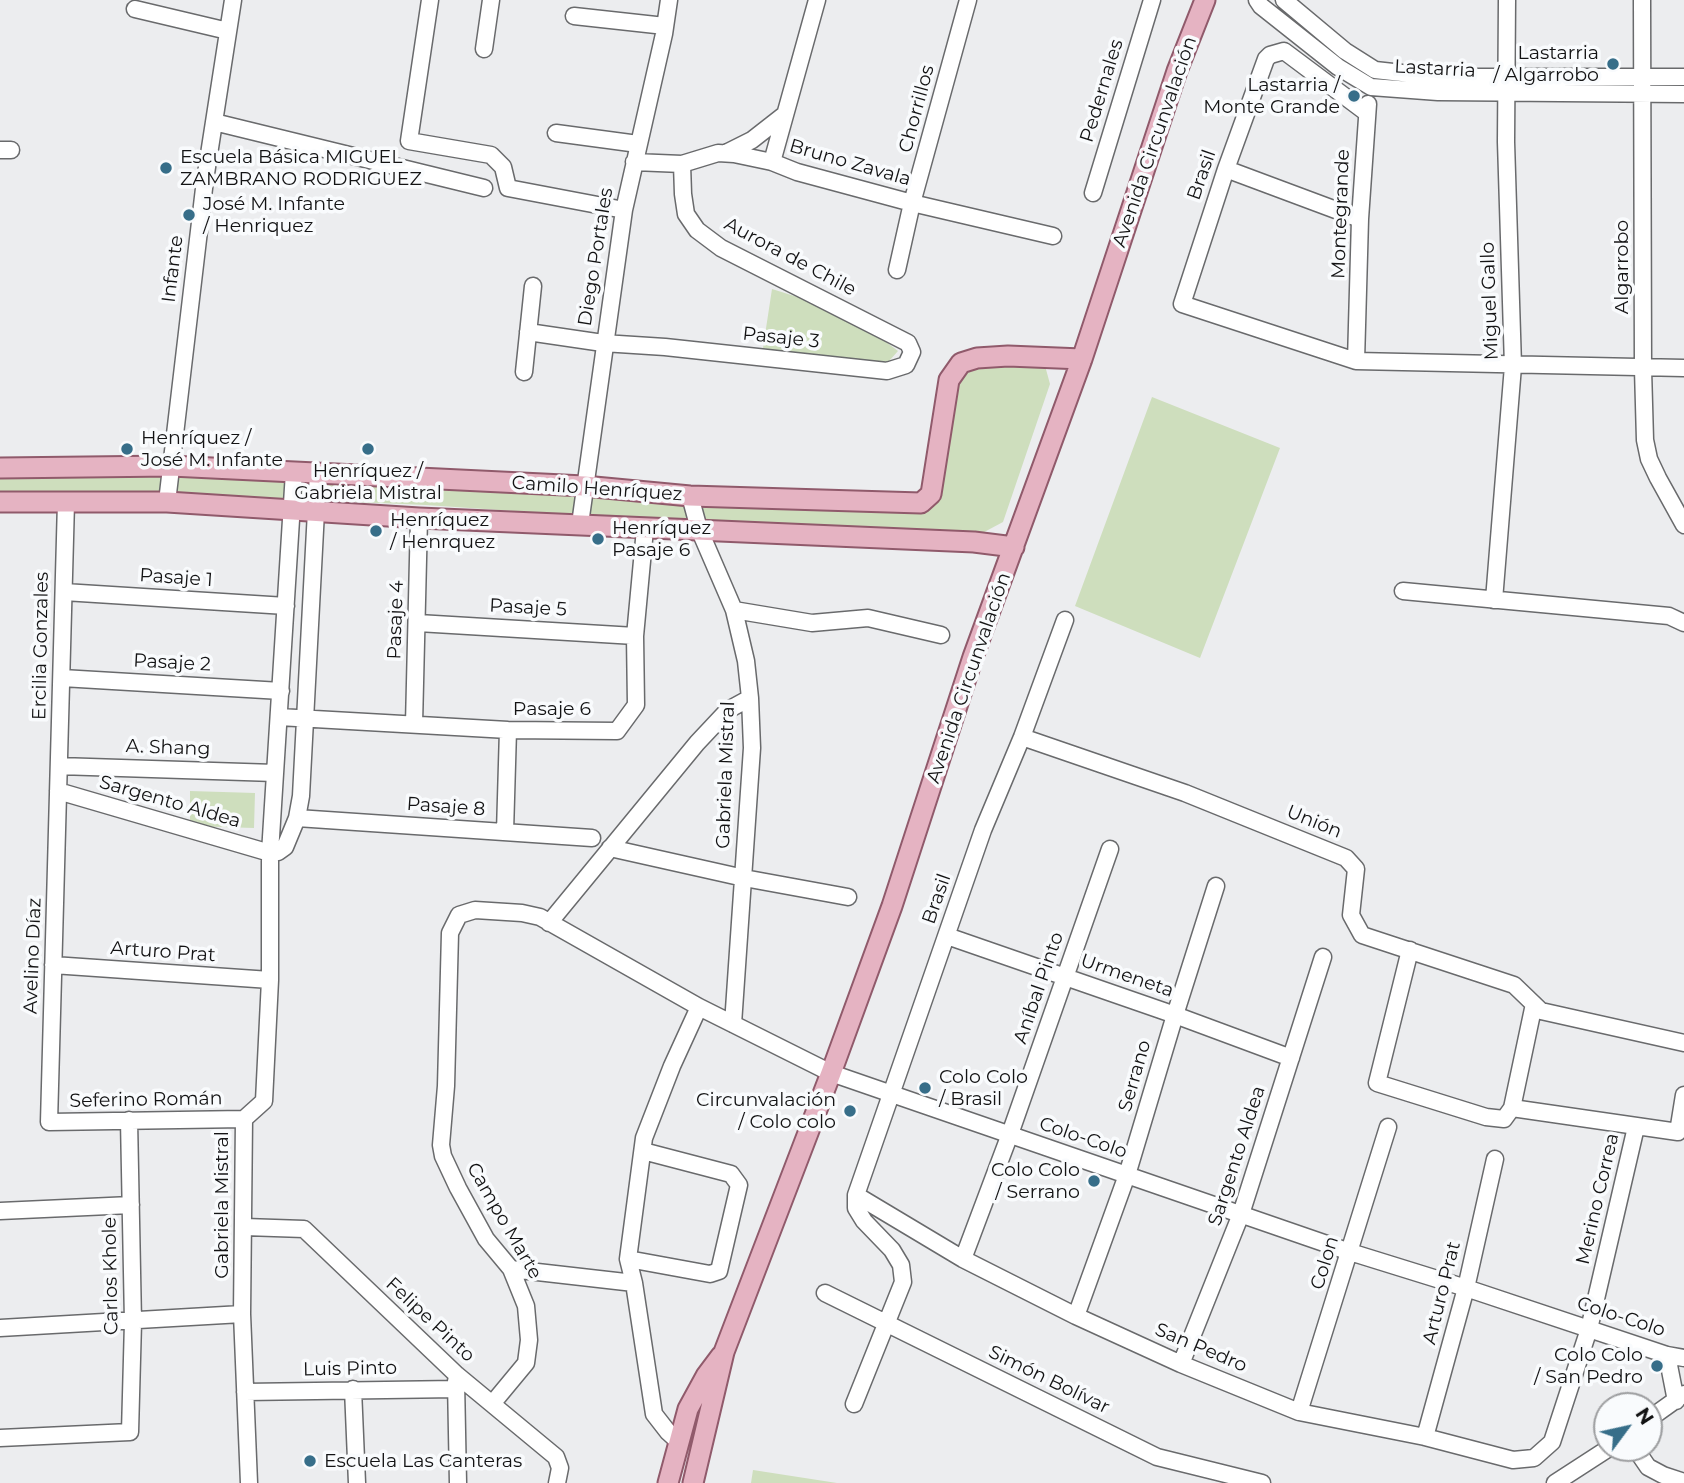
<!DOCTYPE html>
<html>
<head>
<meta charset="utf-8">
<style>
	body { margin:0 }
	#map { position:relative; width:1684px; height:1483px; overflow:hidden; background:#ecedef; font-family:Montserrat,sans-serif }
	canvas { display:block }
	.north { position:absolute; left:1593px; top:1392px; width:70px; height:70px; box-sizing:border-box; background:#f9fbfd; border:2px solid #9d9ea0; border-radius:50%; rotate:57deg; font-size:19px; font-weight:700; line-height:28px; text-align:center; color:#131314 }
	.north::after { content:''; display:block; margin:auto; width:24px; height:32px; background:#376e89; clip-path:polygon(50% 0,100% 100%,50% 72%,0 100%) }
</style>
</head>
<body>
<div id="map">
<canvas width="1684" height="1483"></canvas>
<div class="north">N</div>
</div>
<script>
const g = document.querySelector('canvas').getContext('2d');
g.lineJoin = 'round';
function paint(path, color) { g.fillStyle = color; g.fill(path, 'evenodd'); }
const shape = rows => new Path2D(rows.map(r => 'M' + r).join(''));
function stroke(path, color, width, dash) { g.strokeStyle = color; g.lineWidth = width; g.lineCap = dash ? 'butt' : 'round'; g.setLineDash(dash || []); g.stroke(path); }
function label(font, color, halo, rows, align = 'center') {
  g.font = font + ' Montserrat,sans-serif'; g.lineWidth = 7; g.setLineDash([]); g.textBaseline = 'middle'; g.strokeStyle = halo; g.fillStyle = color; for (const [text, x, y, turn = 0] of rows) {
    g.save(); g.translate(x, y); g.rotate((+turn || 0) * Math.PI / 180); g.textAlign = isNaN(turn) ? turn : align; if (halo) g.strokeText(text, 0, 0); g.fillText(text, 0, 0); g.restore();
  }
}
const green = shape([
	[772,289,807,300,873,332,898,351,881,370,763,348],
	[1044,362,1050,384,1003,522,973,538,704,525,695,499,923,507,962,365],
	[1152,397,1280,448,1200,658,1075,606],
	[172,475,685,500,689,523,426,505,171,494,0,499,0,479],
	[190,791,255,793,254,828,190,826],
	[753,1470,837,1483,751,1483]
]);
const minor = shape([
	[430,0,409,141,491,155,503,167,508,188,624,210],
	[1257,0,1261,6,1338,67,1371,87,1438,92,1684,94],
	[1284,0,1345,51,1375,70,1438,77,1684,77],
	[1642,0,1643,369,1645,440,1649,459,1658,478,1684,525],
	[135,9,228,31],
	[574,16,665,26],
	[484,49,491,0],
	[1367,113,1284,51,1270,55,1266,59,1226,169,1182,304,1356,361,1684,368],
	[214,122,484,188],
	[556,133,638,144],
	[0,150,11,150],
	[726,153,752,140,784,115],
	[634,162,682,164,718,153,734,154,772,162,797,172,912,203,1053,236],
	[772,162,817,0],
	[1226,169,1360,219],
	[1093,193,1152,0],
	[897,270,912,203,968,0],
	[528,332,603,343,665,347,887,371,906,365,912,352,908,343,721,248,697,230,686,214,683,194,682,164],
	[1356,361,1360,219,1368,104],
	[524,372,533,286],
	[690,496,699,529,734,610,746,661,750,698,752,748,733,1024],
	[66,502,49,1122,244,1119],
	[167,502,205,180,233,0],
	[580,524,624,210,664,34,669,0],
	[1403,591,1669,616,1684,623],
	[64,592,286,606],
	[1494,600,1513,366,1506,142,1507,0],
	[734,610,812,623,868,618,941,635],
	[418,623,635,636],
	[62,678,281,691],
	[279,717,508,730,617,731,636,705,635,636,645,529],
	[414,724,419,518],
	[1022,737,1185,793,1346,858,1356,869,1351,915,1362,935,1514,985,1541,1011,1684,1043],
	[59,766,275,773],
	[58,791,270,853,278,852,285,847,297,818,301,796,318,473],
	[297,818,592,838],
	[505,832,508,730],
	[610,848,744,878,848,897],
	[549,923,697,743,728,710,750,698],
	[947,936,1175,1015,1291,1058],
	[1410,950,1377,1083,1486,1117,1504,1119,1512,1108,1534,1004],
	[53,965,270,980],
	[1512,1108,1678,1132,1684,1095],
	[856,1195,963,1259,1076,1316,1181,1364,1299,1412,1425,1437,1513,1460,1534,1458,1552,1442,1589,1329,1636,1127],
	[0,1211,131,1205],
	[245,1227,304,1229,457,1375,556,1457,560,1468,557,1483],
	[628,1259,710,1274,719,1271,739,1185,731,1174,643,1151],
	[963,1259,1010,1134,1110,849],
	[511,1269,634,1283],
	[825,1293,1157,1457,1262,1483],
	[1076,1316,1127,1175,1175,1015,1216,886],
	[0,1328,242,1314],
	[1667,1355,1676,1401],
	[1181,1364,1241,1214,1323,957],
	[456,1381,458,1483],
	[353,1389,357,1483],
	[245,1392,456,1389],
	[492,1404,526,1363,529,1340,526,1306,511,1269,486,1239,458,1188,443,1156,441,1145,446,1086,450,933,459,915,475,910,522,913,540,917,699,1007,831,1073,1350,1252,1466,1288,1667,1355,1684,1358],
	[854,1404,903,1282,901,1265,892,1250,864,1221,856,1208,856,1195,983,830,1022,737,1065,620],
	[1299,1412,1388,1127],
	[1649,1419,1684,1394],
	[1425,1437,1466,1288,1495,1159],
	[0,1438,130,1432,133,1322,129,1120],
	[678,1441,668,1432,654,1414,634,1283,628,1259,644,1138,672,1066,699,1007],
	[1635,1448,1648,1467,1663,1475,1684,1482],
	[249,1483,242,1314,244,1119,264,1101,270,980,270,853,294,472],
	[1555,1483,1609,1448]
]);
const major = shape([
	[0,468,171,466,584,486,690,496,921,503,931,494,949,380,961,363,977,358,1008,356,1082,359],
	[0,502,167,502,419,518,974,542,1014,547],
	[668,1483,688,1409,706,1376,721,1356],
	[693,1483,724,1352,831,1073,892,906,973,657,1082,359,1177,71,1205,0]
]);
const markers = [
	[1613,64,7,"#376e89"],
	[1354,96,7,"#376e89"],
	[166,168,7,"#376e89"],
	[189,215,7,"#376e89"],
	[127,449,7,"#376e89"],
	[368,449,7,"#376e89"],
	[376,531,7,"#376e89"],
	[598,539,7,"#376e89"],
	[925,1088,7,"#376e89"],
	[850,1111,7,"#376e89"],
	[1094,1181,7,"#376e89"],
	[1657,1366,7,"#376e89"],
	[310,1461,7,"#376e89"]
];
const poiNames = [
	["Lastarria",1599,53,"right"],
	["/ Algarrobo",1599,75,"right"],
	["Lastarria /",1340,85,"right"],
	["Monte Grande",1340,107,"right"],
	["Escuela Básica MIGUEL",180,157],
	["ZAMBRANO RODRIGUEZ",180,179],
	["José M. Infante",203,204],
	["/ Henriquez",203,226],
	["Henríquez /",141,438],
	["José M. Infante",141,460],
	["Henríquez /",368,471,"center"],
	["Gabriela Mistral",368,493,"center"],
	["Henríquez",390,520],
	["/ Henrquez",390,542],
	["Henríquez",612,528],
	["Pasaje 6",612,550],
	["Colo Colo",939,1077],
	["/ Brasil",939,1099],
	["Circunvalación",836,1100,"right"],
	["/ Colo colo",836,1122,"right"],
	["Colo Colo",1080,1170,"right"],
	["/ Serrano",1080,1192,"right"],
	["Colo Colo",1643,1355,"right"],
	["/ San Pedro",1643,1377,"right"],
	["Escuela Las Canteras",324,1461]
];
const streetNames = [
	["Lastarria",1435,69,3],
	["Pedernales",1102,91,-73],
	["Chorrillos",917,109,-75],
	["Avenida Circunvalación",1155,142,-71],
	["Bruno Zavala",850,163,16],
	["Brasil",1202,175,-71],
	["Montegrande",1341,214,-88],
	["Diego Portales",596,257,-81],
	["Aurora de Chile",790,257,28],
	["Algarrobo",1622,267,-90],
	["Infante",173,269,-83],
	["Miguel Gallo",1490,301,-92],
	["Pasaje 3",781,338,6],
	["Camilo Henríquez",597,489,4],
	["Pasaje 1",176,578,4],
	["Pasaje 5",528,608,3],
	["Pasaje 4",396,620,-88],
	["Ercilia Gonzales",41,646,-89],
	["Pasaje 2",172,663,3],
	["Avenida Circunvalación",969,678,-71],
	["Pasaje 6",552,709],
	["A. Shang",168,748,2],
	["Gabriela Mistral",726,775,-88],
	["Sargento Aldea",170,802,16],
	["Pasaje 8",446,807,4],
	["Unión",1314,822,22],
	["Brasil",937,899,-71],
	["Arturo Prat",163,952,4],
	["Avelino Díaz",33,956,-88],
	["Urmeneta",1127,976,19],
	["Aníbal Pinto",1039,988,-71],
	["Serrano",1135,1076,-74],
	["Seferino Román",146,1100,-1],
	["Colo-Colo",1083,1138,19],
	["Sargento Aldea",1237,1156,-72],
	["Merino Correa",1598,1199,-77],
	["Gabriela Mistral",222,1205,-90],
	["Campo Marte",504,1221,60],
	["Colon",1325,1263,-73],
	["Carlos Khole",111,1276,-91],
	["Arturo Prat",1442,1293,-76],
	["Colo-Colo",1621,1317,18],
	["Felipe Pinto",430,1320,43],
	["San Pedro",1201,1348,23],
	["Luis Pinto",350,1369,-1],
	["Simón Bolívar",1049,1380,26]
];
paint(green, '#cedebd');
stroke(minor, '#696a6c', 19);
stroke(major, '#905a6b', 23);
stroke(minor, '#fff', 16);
stroke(major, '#e5b3c2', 19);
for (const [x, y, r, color] of markers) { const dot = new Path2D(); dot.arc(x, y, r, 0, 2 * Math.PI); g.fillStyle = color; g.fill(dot); stroke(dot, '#f9fbfd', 2.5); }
label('19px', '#131314', '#f9fbfd', poiNames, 'left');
label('19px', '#131314', '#f9fbfd', streetNames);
</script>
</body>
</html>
